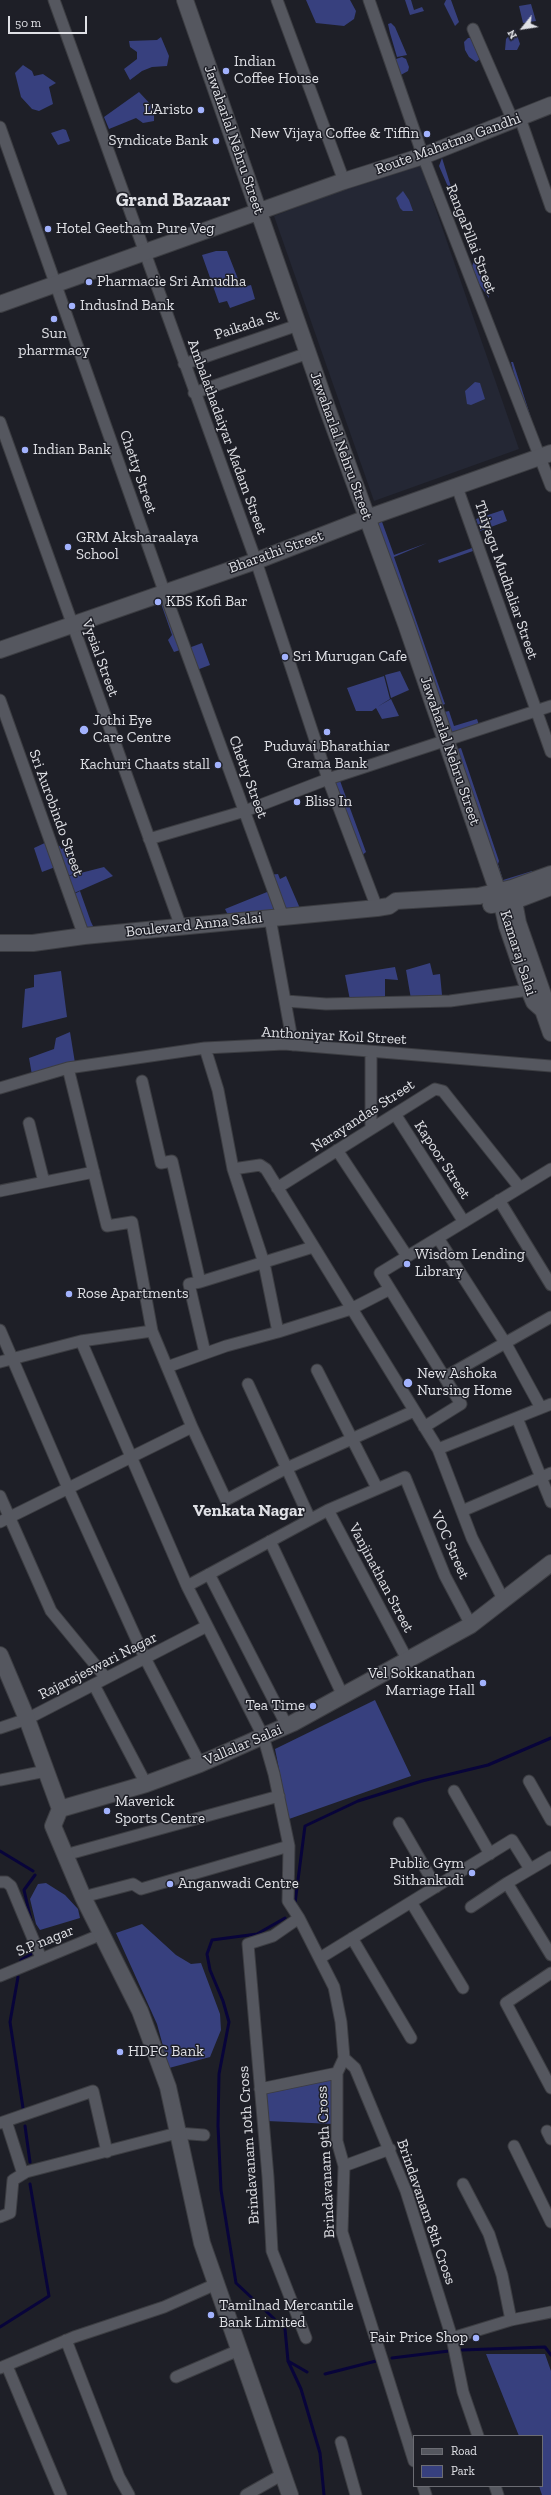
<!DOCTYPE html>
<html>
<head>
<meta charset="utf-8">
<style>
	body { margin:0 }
	#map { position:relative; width:551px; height:2495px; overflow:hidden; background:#1e1f27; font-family:"Zilla Slab",serif }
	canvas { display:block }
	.legend { position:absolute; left:413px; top:2435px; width:130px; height:52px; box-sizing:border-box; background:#1e1f27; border:1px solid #6b6c73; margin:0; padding:5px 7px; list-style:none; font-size:12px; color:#dfe0e5 }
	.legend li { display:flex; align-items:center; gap:8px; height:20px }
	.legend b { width:20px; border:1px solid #6b6c73 }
	.north { position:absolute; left:503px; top:8px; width:40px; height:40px; -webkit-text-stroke:3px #1e1f27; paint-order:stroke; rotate:240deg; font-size:11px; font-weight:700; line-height:16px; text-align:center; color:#dfe0e5 }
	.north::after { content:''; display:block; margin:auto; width:14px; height:18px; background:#dfe0e5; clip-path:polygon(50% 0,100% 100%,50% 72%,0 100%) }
	.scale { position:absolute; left:8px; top:16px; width:79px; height:18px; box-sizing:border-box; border:2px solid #dfe0e5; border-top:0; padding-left:5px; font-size:12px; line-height:14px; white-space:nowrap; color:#dfe0e5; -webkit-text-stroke:3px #1e1f27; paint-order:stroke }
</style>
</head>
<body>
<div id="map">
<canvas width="551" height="2495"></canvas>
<ul class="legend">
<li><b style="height:5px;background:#55575f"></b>Road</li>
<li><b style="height:11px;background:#37407e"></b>Park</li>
</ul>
<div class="north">N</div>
<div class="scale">50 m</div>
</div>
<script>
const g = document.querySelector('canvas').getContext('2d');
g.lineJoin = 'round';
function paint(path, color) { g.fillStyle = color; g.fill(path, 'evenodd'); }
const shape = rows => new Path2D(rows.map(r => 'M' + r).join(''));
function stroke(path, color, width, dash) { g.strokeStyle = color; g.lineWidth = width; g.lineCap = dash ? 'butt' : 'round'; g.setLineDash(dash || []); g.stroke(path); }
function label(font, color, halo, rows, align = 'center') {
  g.font = font + ' "Zilla Slab",serif'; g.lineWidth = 3; g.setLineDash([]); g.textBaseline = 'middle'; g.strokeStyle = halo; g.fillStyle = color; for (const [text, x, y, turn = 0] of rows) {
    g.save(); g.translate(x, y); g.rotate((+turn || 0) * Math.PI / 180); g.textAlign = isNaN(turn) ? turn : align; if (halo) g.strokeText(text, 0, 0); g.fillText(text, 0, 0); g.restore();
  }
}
const built = shape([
	[419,161,519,449,374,501,274,216]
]);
const green = shape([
	[306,0,350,0,356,11,354,19,344,26,316,23],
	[405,0,411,0,414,10,422,7,424,11,410,15],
	[446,0,451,0,459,22,455,26,444,4],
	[531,4,536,21,523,23,519,6],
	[391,23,395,27,407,55,397,57,390,33,388,24],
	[515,29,520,44,517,50,505,50,506,39],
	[161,37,169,56,167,66,152,67,142,71,130,80,124,69,137,59,137,52,130,47,129,41,157,40],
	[468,38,473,38,480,59,476,62,469,57,465,50,464,42],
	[402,57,406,59,409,67,408,71,399,76,393,60],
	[23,65,32,71,34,76,43,74,56,83,49,87,53,104,39,111,32,109,21,97,15,73],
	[139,92,154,108,154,121,143,123,136,118,109,129,104,117],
	[63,129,66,130,70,141,58,145,51,133],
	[442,158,459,212,439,166],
	[403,191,409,200,413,211,403,211,400,208,396,198],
	[216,251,227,251,240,284,243,287,251,285,255,299,230,308,227,301,219,303,202,255],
	[475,259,489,297,489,298,479,284,472,266],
	[511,362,513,362,532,421,520,396],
	[475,382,480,383,485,399,471,405,467,404,465,391],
	[503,510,507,521,480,531,476,519],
	[381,519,394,555,427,543,394,557,445,704,440,706,376,521],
	[472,548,473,551,439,563,438,560],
	[163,592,183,649,174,652,168,640,172,635,158,595],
	[202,643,210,665,194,671,186,649],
	[400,671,409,690,391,698,385,675],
	[384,676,390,699,377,707,391,699,399,716,382,719,376,708,372,711,356,711,347,688],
	[449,711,454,726,477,719,479,725,451,735,444,712],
	[461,748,499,861,498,864,503,880,532,871,533,876,503,886,457,749],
	[339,778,366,852,360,857,330,781],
	[49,841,58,866,42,872,34,848],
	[60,846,61,849,68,847,76,873,65,877,54,848],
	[104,867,113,876,72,894,65,877],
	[278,874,280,879,286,876,302,913,283,916,269,875],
	[272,890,282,916,231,921,225,909],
	[80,891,91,922,96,932,85,934,72,895],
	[430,963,433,975,440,974,442,995,411,999,406,970],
	[395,967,398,980,385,979,385,999,350,1000,345,975],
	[61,971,67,1017,22,1028,25,989,34,987,34,975],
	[70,1032,75,1063,32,1075,29,1058,54,1049,56,1038],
	[375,1700,411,1776,289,1819,275,1749],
	[46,1883,65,1895,78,1909,80,1918,40,1930,36,1924,30,1899,38,1884],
	[142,1924,176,1955,191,1964,201,1963,220,2014,221,2030,210,2057,169,2068,157,2024,116,1933],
	[331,2079,333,2124,267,2121,266,2092],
	[486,2354,545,2354,551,2371,551,2495,542,2495,539,2486,542,2486,542,2436,519,2436]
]);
const stream = shape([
	[0,1851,33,1871],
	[295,1903,305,1826,358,1801,422,1781,488,1765,551,1738],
	[285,1918,257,1934,212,1940,207,1954,210,1970,223,2001,229,2022,219,2074,218,2126,221,2190,236,2283,285,2329,288,2361,301,2389,320,2453,324,2495],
	[31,1920,24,1890,35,1875],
	[21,1960,36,1951],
	[18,1977,10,2022,23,2108],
	[25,2126,30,2162],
	[0,2327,49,2296,30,2184],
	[462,2350,545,2347,551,2355],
	[392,2358,449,2351],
	[288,2361,307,2372],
	[325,2374,376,2361]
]);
const street = shape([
	[54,0,256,561,328,779,377,908],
	[277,0,344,181],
	[369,0,423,156,551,486],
	[473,29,513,121],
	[520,118,551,207],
	[0,127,164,591,283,917],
	[184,364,298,325],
	[194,393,308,353],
	[0,422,181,927],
	[457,487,551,752],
	[0,700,84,936],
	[149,839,245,811,328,779,551,706],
	[270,918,293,1045],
	[286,1001,326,1004,450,1001,529,990],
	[205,1048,218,1090,233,1169,264,1263,278,1332],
	[371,1052,371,1129],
	[68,1068,107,1226,132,1222,152,1331,192,1427,226,1500,287,1468,414,1411],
	[142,1081,161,1163,172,1161,200,1282,189,1284,205,1353],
	[0,1088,68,1068,205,1048,284,1044,551,1066],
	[395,1114,464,1222],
	[29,1123,44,1182],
	[337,1150,407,1256],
	[233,1169,260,1165,266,1169,438,1449,472,1538,503,1599],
	[277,1188,435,1089,443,1091,520,1188],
	[0,1191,94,1172],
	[499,1200,551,1285],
	[438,1238,506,1344,541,1408],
	[200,1282,313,1247],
	[0,1330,68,1488,145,1658,200,1764],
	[81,1341,187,1586,263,1736,274,1774,289,1846,288,1901,299,1918,334,1987,341,2022,344,2058],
	[0,1362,81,1341,152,1331],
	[167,1367,226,1346,278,1332,351,1309,390,1289],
	[317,1370,377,1488],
	[445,1377,551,1317],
	[248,1384,310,1519],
	[517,1418,551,1502],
	[424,1427,461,1404,380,1273,551,1169],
	[438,1449,551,1404],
	[0,1496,51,1611,106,1678],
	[328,1510,408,1661],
	[462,1511,551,1473],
	[0,1522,192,1427],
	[270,1541,343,1696],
	[209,1574,287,1726],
	[187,1586,328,1510,405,1477,445,1576,471,1625],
	[94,1685,146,1784],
	[0,1728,27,1719,207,1626],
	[0,1780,46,1771],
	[529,1781,551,1820],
	[454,1791,490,1854],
	[399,1823,436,1887],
	[65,1855,279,1796],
	[551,1857,507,1883,551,1955],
	[0,1882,6,1882,11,1886,41,1958],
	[83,1897,133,1884,141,1889,289,1846],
	[411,1902,463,1988],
	[471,1907,507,1883],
	[299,1918,273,1936,248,1944,268,2177,272,2251,306,2338],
	[352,1938,411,2038],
	[320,1958,512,1840,530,1869],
	[551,1973,506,2003,551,2088],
	[0,1976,102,1934],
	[344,2058,337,2073,337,2141,344,2166,342,2232,414,2461],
	[344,2058,355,2068,406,2191,452,2338,463,2392,478,2436],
	[260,2089,337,2073],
	[6,2121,23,2174],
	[0,2123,93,2091,107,2152],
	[547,2131,551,2139],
	[514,2146,551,2222],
	[344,2166,390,2149],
	[463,2184,489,2234,502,2275,511,2320],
	[0,2217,10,2213,13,2180,26,2172,177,2133,204,2135],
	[452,2338,511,2320,551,2312],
	[66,2340,119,2477,129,2495],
	[7,2366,61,2495],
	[0,2368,74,2337,164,2307,216,2284],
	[176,2377,239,2350],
	[341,2442,356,2495],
	[423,2486,426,2495],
	[495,2486,498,2495],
	[246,2495,283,2474]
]);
const secondary = shape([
	[185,0,326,405,406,624,502,904,507,926,529,990,534,1002,543,1010,551,1033],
	[0,304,344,181,423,156,551,105],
	[0,650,256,561,367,518,551,453],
	[512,891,518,923,545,1000,543,1010],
	[491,905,514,901,551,887],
	[0,943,33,943,84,936,377,908,389,906,396,901,479,896,512,888,551,874],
	[0,1655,27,1719,60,1809],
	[60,1809,53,1826,83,1897,140,2011,168,2087,202,2243,290,2495],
	[60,1809,146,1784,200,1764,293,1723,471,1625,551,1563]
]);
const markers = [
	[226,71,4,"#a2b2fd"],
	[201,110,4,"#a2b2fd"],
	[427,134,4,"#a2b2fd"],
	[216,141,4,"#a2b2fd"],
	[48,229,4,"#a2b2fd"],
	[89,282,4,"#a2b2fd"],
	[72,306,4,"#a2b2fd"],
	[54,319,4,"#a2b2fd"],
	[25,450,4,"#a2b2fd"],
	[68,547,4,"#a2b2fd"],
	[158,602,4,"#a2b2fd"],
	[285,657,4,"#a2b2fd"],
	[84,730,5,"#a2b2fd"],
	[327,732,4,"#a2b2fd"],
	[218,765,4,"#a2b2fd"],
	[297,802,4,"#a2b2fd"],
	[407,1264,4,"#a2b2fd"],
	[69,1294,4,"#a2b2fd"],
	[408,1383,5,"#a2b2fd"],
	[483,1683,4,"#a2b2fd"],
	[313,1706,4,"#a2b2fd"],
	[107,1811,4,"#a2b2fd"],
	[472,1873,4,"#a2b2fd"],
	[170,1884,4,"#a2b2fd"],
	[120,2052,4,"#a2b2fd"],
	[211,2315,4,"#a2b2fd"],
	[476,2338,4,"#a2b2fd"]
];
const poiNames = [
	["Indian",234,62],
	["Coffee House",234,79],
	["L'Aristo",193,110,"right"],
	["New Vijaya Coffee & Tiffin",419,134,"right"],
	["Syndicate Bank",208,141,"right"],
	["Hotel Geetham Pure Veg",56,229],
	["Pharmacie Sri Amudha",97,282],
	["IndusInd Bank",80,306],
	["Sun",54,334,"center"],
	["pharrmacy",54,351,"center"],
	["Indian Bank",33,450],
	["GRM Aksharaalaya",76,538],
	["School",76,555],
	["KBS Kofi Bar",166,602],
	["Sri Murugan Cafe",293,657],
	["Jothi Eye",93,721],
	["Care Centre",93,738],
	["Puduvai Bharathiar",327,747,"center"],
	["Grama Bank",327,764,"center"],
	["Kachuri Chaats stall",210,765,"right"],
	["Bliss In",305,802],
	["Wisdom Lending",415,1255],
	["Library",415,1272],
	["Rose Apartments",77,1294],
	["New Ashoka",417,1374],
	["Nursing Home",417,1391],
	["Vel Sokkanathan",475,1674,"right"],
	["Marriage Hall",475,1691,"right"],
	["Tea Time",305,1706,"right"],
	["Maverick",115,1802],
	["Sports Centre",115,1819],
	["Public Gym",464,1864,"right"],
	["Sithankudi",464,1881,"right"],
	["Anganwadi Centre",178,1884],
	["HDFC Bank",128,2052],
	["Tamilnad Mercantile",219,2306],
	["Bank Limited",219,2323],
	["Fair Price Shop",468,2338,"right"]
];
const streetNames = [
	["Jawaharlal Nehru Street",234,140,71],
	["Route Mahatma Gandhi",448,144,-20],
	["RangaPillai Street",471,239,69],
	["Paikada St",247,325,-18],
	["Ambalathadaiyar Madam Street",227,437,70],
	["Jawaharlal Nehru Street",341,446,70],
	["Chetty Street",138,472,71],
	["Bharathi Street",276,552,-20],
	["Thiyagu Mudhaliar Street",506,580,71],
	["Vysial Street",100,658,70],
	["Jawaharlal Nehru Street",450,751,71],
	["Chetty Street",248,777,70],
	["Sri Aurobindo Street",56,813,70],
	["Boulevard Anna Salai",194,925,-6],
	["Kamaraj Salai",518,953,72],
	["Anthoniyar Koil Street",334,1036,3],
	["Narayandas Street",363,1116,-33],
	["Kapoor Street",442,1160,57],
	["VOC Street",450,1545,66],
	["Vanjinathan Street",381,1578,62],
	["Rajarajeswari Nagar",98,1666,-27],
	["Vallalar Salai",243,1745,-23],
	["S.P nagar",45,1941,-22],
	["Brindavanam 10th Cross",249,2145,-94],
	["Brindavanam 9th Cross",326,2162,-93],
	["Brindavanam 8th Cross",426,2212,71]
];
const quarterNames = [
	["Venkata Nagar",249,1511]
];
const districtNames = [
	["Grand Bazaar",173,201]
];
paint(built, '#242734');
paint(green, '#37407e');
stroke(stream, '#08043a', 3);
stroke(street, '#3c3d42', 13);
stroke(secondary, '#3c3d42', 18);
stroke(street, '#55575f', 11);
stroke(secondary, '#55575f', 16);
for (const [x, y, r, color] of markers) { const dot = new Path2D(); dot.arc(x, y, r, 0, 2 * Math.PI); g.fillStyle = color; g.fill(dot); stroke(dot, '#1e1f27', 1.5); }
label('15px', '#dfe0e5', '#1e1f27', poiNames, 'left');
label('15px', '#dfe0e5', '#1e1f27', streetNames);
label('bold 17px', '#dfe0e5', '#1e1f27', quarterNames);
label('bold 19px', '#dfe0e5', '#1e1f27', districtNames);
</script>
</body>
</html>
